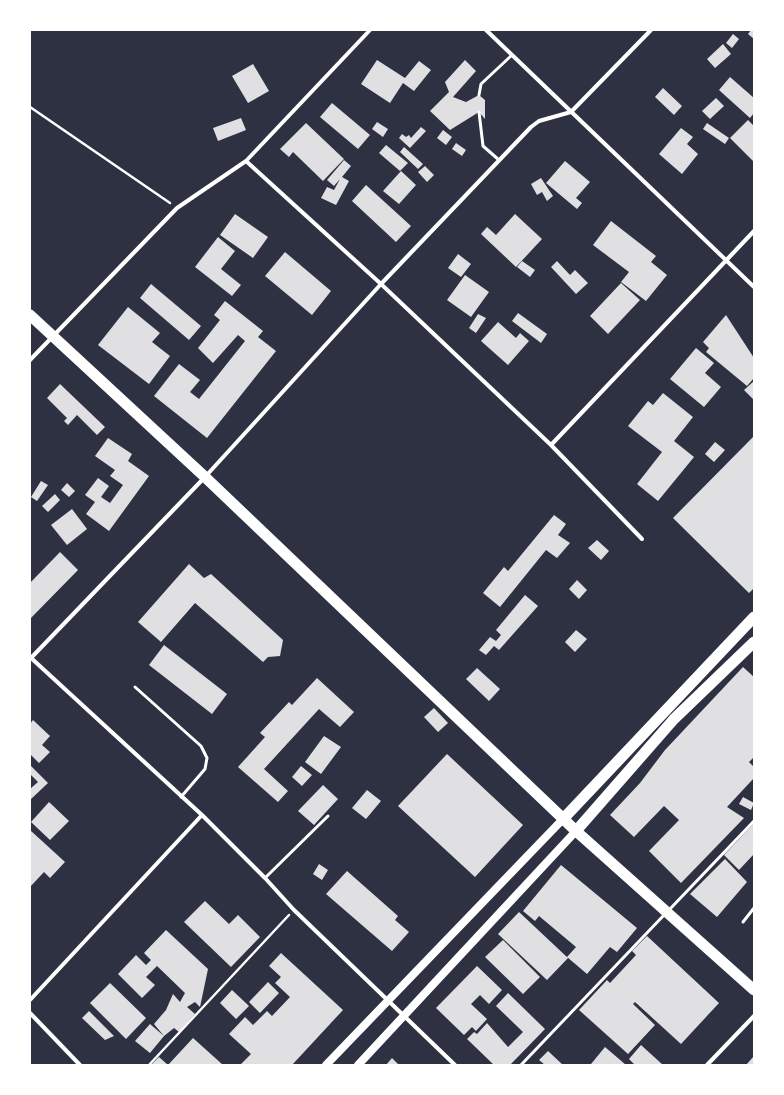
<!DOCTYPE html>
<html>
<head>
<meta charset="utf-8">
<style>
	body { margin:0 }
	#map { position:relative; width:784px; height:1095px; overflow:hidden; background:#2d3142; font-family:Karla,sans-serif }
	canvas { display:block }
	.frame { position:absolute; inset:0; border:31px solid #fff; pointer-events:none }
</style>
</head>
<body>
<div id="map">
<canvas width="784" height="1095"></canvas>
<div class="frame"></div>
</div>
<script>
const g = document.querySelector('canvas').getContext('2d');
g.lineJoin = 'round';
function paint(path, color) { g.fillStyle = color; g.fill(path, 'evenodd'); }
const shape = rows => new Path2D(rows.map(r => 'M' + r).join(''));
function stroke(path, color, width, dash) { g.strokeStyle = color; g.lineWidth = width; g.lineCap = dash ? 'butt' : 'round'; g.setLineDash(dash || []); g.stroke(path); }
const building = shape([
	[751,30,754,30,754,39,748,34],
	[733,34,739,39,732,48,726,43],
	[723,44,731,54,715,68,707,59],
	[377,60,405,78,419,61,431,70,414,91,403,83,390,103,361,84],
	[465,60,476,71,453,97,466,102,479,95,485,100,485,119,479,112,450,130,430,111,449,92,445,82],
	[253,64,269,91,248,103,232,76],
	[730,77,754,98,754,113,750,118,719,90],
	[663,88,682,106,674,115,655,97],
	[716,98,724,106,710,119,702,111],
	[332,103,370,135,358,149,320,117],
	[241,118,246,130,218,141,213,128],
	[748,120,754,126,754,162,730,138],
	[377,122,388,129,383,137,372,129],
	[306,123,344,159,323,181,293,152,289,157,280,149],
	[707,123,729,138,725,144,703,129],
	[421,127,426,131,410,148,399,138,402,134,406,137,409,135,411,138],
	[681,128,693,137,687,144,698,154,682,174,659,154],
	[443,130,452,137,446,145,437,138],
	[456,143,466,150,462,156,452,149],
	[386,145,408,163,400,171,379,153],
	[404,147,423,164,418,169,400,152],
	[344,160,351,166,342,177,349,181,336,205,321,198,327,187,334,190,340,179,334,186,327,180],
	[565,161,590,182,576,198,582,203,577,209,546,183],
	[425,166,434,175,427,182,418,172],
	[401,171,416,185,399,204,383,191],
	[541,178,553,196,547,201,542,192,537,195,531,184],
	[366,185,411,226,396,242,352,201],
	[235,214,268,237,253,258,220,235],
	[515,214,542,239,516,267,481,234,487,227,496,235],
	[611,221,656,256,651,262,667,275,646,301,621,282,629,272,593,245],
	[218,237,235,251,221,269,241,285,232,296,195,267],
	[285,252,331,291,312,315,265,276],
	[458,254,471,264,461,277,448,268],
	[522,261,535,270,530,277,517,267],
	[557,261,570,275,575,270,588,283,576,294,551,267],
	[465,275,489,292,471,317,447,300],
	[621,283,640,300,608,334,590,316],
	[151,284,201,326,189,340,140,298],
	[225,301,263,331,258,337,276,351,207,438,154,396,179,364,200,380,190,392,199,399,245,341,238,335,213,363,198,348,220,320,214,315],
	[128,307,160,333,152,342,170,356,149,384,98,345],
	[518,313,547,334,541,343,512,321],
	[478,314,486,318,476,333,469,328],
	[726,315,754,358,754,378,747,386,706,352,709,348,703,342],
	[498,322,516,338,520,333,529,341,508,365,481,341],
	[696,348,714,363,705,373,721,387,704,407,670,379],
	[754,381,754,400,744,390],
	[60,384,105,427,97,435,77,415,68,425,64,421,67,418,47,398],
	[663,393,693,417,674,441,694,457,658,501,637,484,662,452,628,426,648,401,653,405],
	[754,436,754,588,749,593,673,518],
	[108,438,132,454,128,461,149,476,109,531,86,514,95,502,85,495,98,478,109,486,101,497,110,503,123,485,110,476,115,470,95,456],
	[715,442,725,450,714,462,705,454],
	[41,481,48,485,37,501,31,497],
	[67,483,75,491,69,497,61,490],
	[55,494,60,500,48,512,42,506],
	[72,509,87,529,67,545,51,525],
	[554,515,566,524,558,535,570,543,557,558,546,550,500,607,483,593,504,567,508,571],
	[597,540,609,551,601,560,588,548],
	[60,552,78,570,30,619,30,583],
	[189,564,204,578,211,574,283,640,280,656,268,657,263,662,195,603,161,642,138,622],
	[577,580,587,590,579,599,569,589],
	[525,595,538,606,499,650,494,646,486,655,479,650,490,637,496,641,501,635,496,630],
	[576,630,587,639,575,652,565,642],
	[164,645,227,694,212,714,149,665],
	[743,667,754,677,754,757,749,762,754,767,754,778,727,807,744,818,681,883,649,851,679,820,664,806,634,837,610,815,640,783,665,750],
	[477,668,500,689,489,701,466,679],
	[317,678,354,712,340,727,319,709,264,769,288,791,278,802,238,767,265,737,260,733,289,702,292,705],
	[434,708,448,723,438,732,424,717],
	[33,720,50,736,42,745,50,752,39,763,30,754,30,724],
	[324,736,341,747,321,774,305,762],
	[447,754,523,825,475,877,398,806],
	[31,766,48,783,30,800,30,789,38,782,30,774],
	[301,766,312,775,302,786,292,777],
	[323,785,338,799,314,825,298,811],
	[367,790,381,801,366,819,352,808],
	[743,797,754,803,751,810,739,804],
	[49,802,69,821,50,840,31,822],
	[754,823,754,854,739,870,724,855],
	[30,830,65,862,50,878,44,872,30,887],
	[725,859,747,882,717,917,690,894],
	[319,864,328,870,322,880,313,874],
	[561,865,637,928,617,952,610,947,587,974,567,957,576,947,539,916,535,921,523,911],
	[347,871,398,916,395,920,409,932,392,951,326,894],
	[205,901,229,924,238,915,260,937,231,967,184,922],
	[519,912,568,958,547,980,498,934],
	[166,930,208,969,200,1007,195,1002,187,1007,195,1014,179,1032,174,1028,164,1036,150,1053,135,1041,150,1024,164,1036,154,1024,166,1010,173,994,180,1002,185,993,157,966,146,977,155,985,142,998,118,974,136,955,146,965,151,960,144,953],
	[647,936,719,1003,681,1044,635,1002,633,1004,655,1025,628,1054,579,1010,607,980,610,983,636,955,632,951],
	[503,940,540,977,523,994,485,957],
	[281,953,343,1010,292,1065,240,1065,251,1054,229,1034,245,1017,253,1025,267,1011,272,1016,290,997,275,983,281,977,269,966],
	[477,966,502,990,489,1004,480,995,471,1004,487,1019,476,1031,472,1027,464,1035,436,1008],
	[268,982,279,993,260,1013,249,1002],
	[110,983,146,1018,126,1039,90,1003],
	[232,990,249,1006,236,1019,220,1003],
	[508,993,545,1029,510,1065,494,1065,467,1039,474,1032,477,1034,487,1023,508,1047,523,1032,496,1006],
	[89,1011,114,1036,105,1040,82,1018],
	[193,1038,223,1065,151,1065,159,1057,168,1065],
	[641,1045,663,1065,635,1065,629,1059],
	[605,1047,626,1065,591,1065,591,1064],
	[548,1051,563,1065,545,1065,539,1060],
	[754,1056,754,1065,746,1065],
	[392,1058,399,1065,386,1065]
]);
const path = shape([
	[30,107,170,203],
	[149,1065,289,915]
]);
const service = shape([
	[479,95,481,84,512,55],
	[479,112,483,146,499,160],
	[135,687,201,746,207,758,205,769,181,797],
	[265,878,328,816],
	[669,910,754,821],
	[743,922,754,908],
	[521,1065,665,914]
]);
const minor = shape([
	[486,30,754,287],
	[246,161,381,284,551,445,642,539],
	[30,360,177,208,246,161,370,30],
	[551,445,754,231],
	[30,657,202,815,265,878,294,910,455,1065],
	[30,659,205,477,381,284,531,127,539,121,571,112,651,30],
	[30,1000,202,815],
	[30,1013,80,1065],
	[707,1065,754,1016]
]);
const secondary = shape([
	[326,1065,564,818],
	[358,1065,576,831]
]);
const trunk = shape([
	[30,315,205,477,576,831,754,990],
	[564,818,754,617],
	[576,831,674,719,754,642]
]);
paint(building, '#e0e0e3');
stroke(path, '#fff', 2.5);
stroke(service, '#fff', 3);
stroke(minor, '#fff', 4);
stroke(secondary, '#fff', 8);
stroke(trunk, '#fff', 11);
</script>
</body>
</html>
